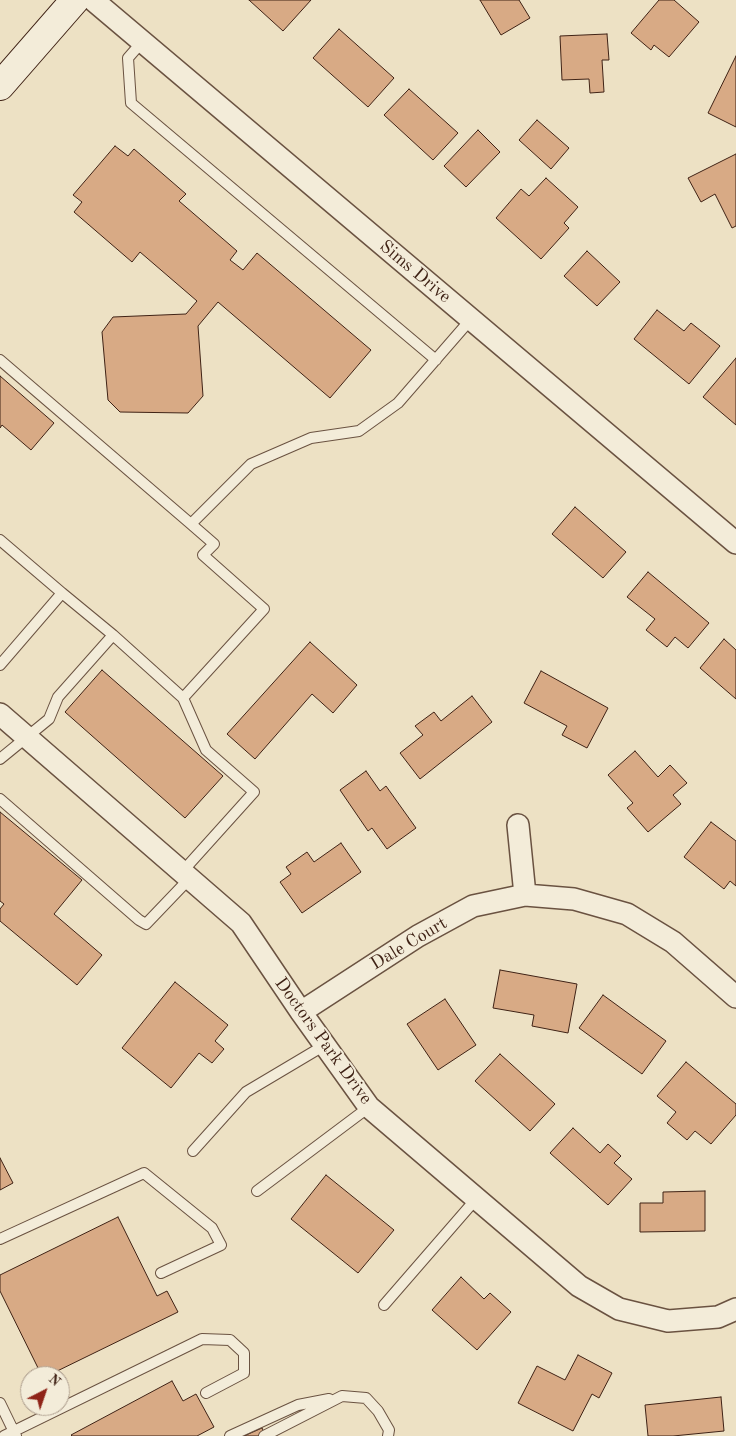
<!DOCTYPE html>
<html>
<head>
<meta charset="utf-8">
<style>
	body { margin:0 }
	#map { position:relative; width:736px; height:1436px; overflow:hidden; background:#ede1c4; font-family:"Old Standard TT",serif }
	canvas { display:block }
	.north { position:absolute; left:20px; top:1366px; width:50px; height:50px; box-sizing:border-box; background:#f3ecd9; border:1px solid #ab9b8b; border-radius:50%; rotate:41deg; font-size:14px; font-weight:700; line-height:20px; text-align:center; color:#3f2215 }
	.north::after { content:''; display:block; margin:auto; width:18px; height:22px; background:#8f2418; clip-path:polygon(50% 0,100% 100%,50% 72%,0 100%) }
</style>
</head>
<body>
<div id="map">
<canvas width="736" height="1436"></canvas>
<div class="north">N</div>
</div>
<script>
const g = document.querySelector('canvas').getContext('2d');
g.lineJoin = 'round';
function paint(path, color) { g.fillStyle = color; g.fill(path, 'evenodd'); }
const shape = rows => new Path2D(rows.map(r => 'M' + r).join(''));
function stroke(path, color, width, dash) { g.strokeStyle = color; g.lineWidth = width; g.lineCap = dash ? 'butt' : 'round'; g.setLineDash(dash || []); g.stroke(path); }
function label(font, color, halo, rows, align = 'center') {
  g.font = font + ' "Old Standard TT",serif'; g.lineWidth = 4; g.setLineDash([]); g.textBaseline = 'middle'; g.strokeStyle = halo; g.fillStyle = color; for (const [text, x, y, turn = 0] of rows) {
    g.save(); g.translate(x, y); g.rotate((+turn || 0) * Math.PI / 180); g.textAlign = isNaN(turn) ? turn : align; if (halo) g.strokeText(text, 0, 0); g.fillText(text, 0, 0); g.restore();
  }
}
const building = shape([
	[249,0,311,0,283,31,249,0],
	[480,0,519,0,530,18,501,35,480,0],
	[659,0,674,0,699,22,669,57,654,45,651,50,631,33,659,0],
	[339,29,394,78,368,107,313,58,339,29],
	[607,34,609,60,602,60,604,92,590,93,589,79,562,80,560,36,607,34],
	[736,56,736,127,708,113,736,56],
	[409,89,458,133,433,160,384,115,409,89],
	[537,120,569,148,551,169,519,140,537,120],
	[478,130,500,152,466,187,444,166,478,130],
	[115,146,128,156,134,149,186,194,179,201,237,251,230,260,243,270,257,253,371,350,330,398,218,302,198,326,203,396,188,413,120,412,108,400,102,332,113,317,186,314,197,301,140,252,132,262,74,212,82,202,73,195,115,146],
	[736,154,736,226,732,228,715,194,701,202,688,178,736,154],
	[546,178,578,207,564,223,569,228,541,259,496,218,521,189,529,196,546,178],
	[587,251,620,282,597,306,564,276,587,251],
	[657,310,684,331,691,323,720,346,689,384,634,339,657,310],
	[736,358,736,425,703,397,736,358],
	[0,376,54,423,31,450,2,425,0,428,0,376],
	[575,507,626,552,603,578,552,534,575,507],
	[648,572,709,623,688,648,675,637,667,647,646,630,655,619,627,597,648,572],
	[724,639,736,650,736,699,700,668,724,639],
	[310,642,357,685,333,713,312,694,255,759,227,734,310,642],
	[102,670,223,776,185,818,65,712,102,670],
	[541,671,608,708,587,748,562,735,567,726,524,703,541,671],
	[472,696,492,722,420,779,400,753,423,735,415,726,434,712,441,721,472,696],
	[635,751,658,777,670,765,687,783,673,795,681,804,648,832,627,808,633,803,608,775,635,751],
	[366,771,380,791,386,786,416,828,387,849,372,828,368,831,340,790,366,771],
	[0,812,82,880,54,914,102,955,77,985,0,921,0,909,4,904,0,901,0,812],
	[711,822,736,841,736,886,730,881,724,889,684,857,711,822],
	[341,843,361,872,302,913,280,882,291,874,286,867,307,852,314,862,341,843],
	[500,970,577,984,568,1033,532,1026,534,1015,493,1008,500,970],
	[175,982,228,1025,215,1041,224,1049,212,1063,199,1053,171,1088,122,1048,175,982],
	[603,995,666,1041,642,1074,579,1028,603,995],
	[445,999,476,1045,438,1070,407,1024,445,999],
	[500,1054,555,1104,530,1131,475,1081,500,1054],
	[686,1062,736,1104,736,1115,711,1144,695,1131,687,1140,667,1123,676,1112,657,1096,686,1062],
	[573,1128,600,1153,608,1144,621,1156,614,1163,632,1179,608,1205,550,1153,573,1128],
	[0,1158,13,1183,0,1190,0,1158],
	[326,1175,394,1230,358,1273,291,1219,326,1175],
	[705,1191,705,1231,640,1232,640,1203,663,1203,663,1192,705,1191],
	[118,1217,157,1296,167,1291,178,1312,47,1376,42,1376,0,1291,0,1275,118,1217],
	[461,1277,484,1299,490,1293,511,1312,477,1350,432,1310,461,1277],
	[578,1355,612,1373,599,1398,592,1394,573,1431,518,1403,537,1366,565,1380,578,1355],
	[172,1381,183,1401,196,1394,214,1427,197,1436,72,1436,71,1435,172,1381],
	[721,1397,724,1431,673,1436,648,1436,645,1405,721,1397],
	[262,1428,266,1436,244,1436,262,1428]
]);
const service = shape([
	[142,42,128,58,131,103,436,360],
	[0,360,191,524,251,464,311,438,359,431,398,403,471,319],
	[0,540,62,593],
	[113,635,183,698,206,750,254,792,182,872],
	[0,665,62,593,113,635,58,697,49,719,0,759],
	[183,698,264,609,203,555,214,544,191,524],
	[0,799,139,920,146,924,190,878],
	[193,1151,246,1092,325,1045],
	[257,1191,369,1107],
	[0,1239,144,1173,212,1228,221,1245,161,1273],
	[384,1305,476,1199],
	[0,1403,16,1436],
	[4,1436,202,1339,230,1340,244,1353,244,1373,206,1393],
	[230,1436,298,1405,329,1399],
	[264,1436,342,1396,366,1398,378,1411,389,1430,388,1436]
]);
const minor = shape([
	[93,0,736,543],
	[0,714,241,923,301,1012,369,1107,579,1286,619,1309,668,1321,718,1317,736,1309],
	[518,825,525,895],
	[301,1012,418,936,473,906,525,895,574,899,627,914,673,942,736,997]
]);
const secondary = shape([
	[0,86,75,0]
]);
const streetNames = [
	["Sims Drive",415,272,40],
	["Dale Court",409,944,-31],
	["Doctors Park Drive",323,1041,54]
];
paint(building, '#d8aa85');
stroke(building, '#3f2215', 1);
stroke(service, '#6a5241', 12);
stroke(minor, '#6a5241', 24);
stroke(secondary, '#3f2215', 30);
stroke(service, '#f3ecd9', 10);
stroke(minor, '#f3ecd9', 21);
stroke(secondary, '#f3ecd9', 28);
label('18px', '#3f2215', '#f3ecd9', streetNames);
</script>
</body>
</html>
